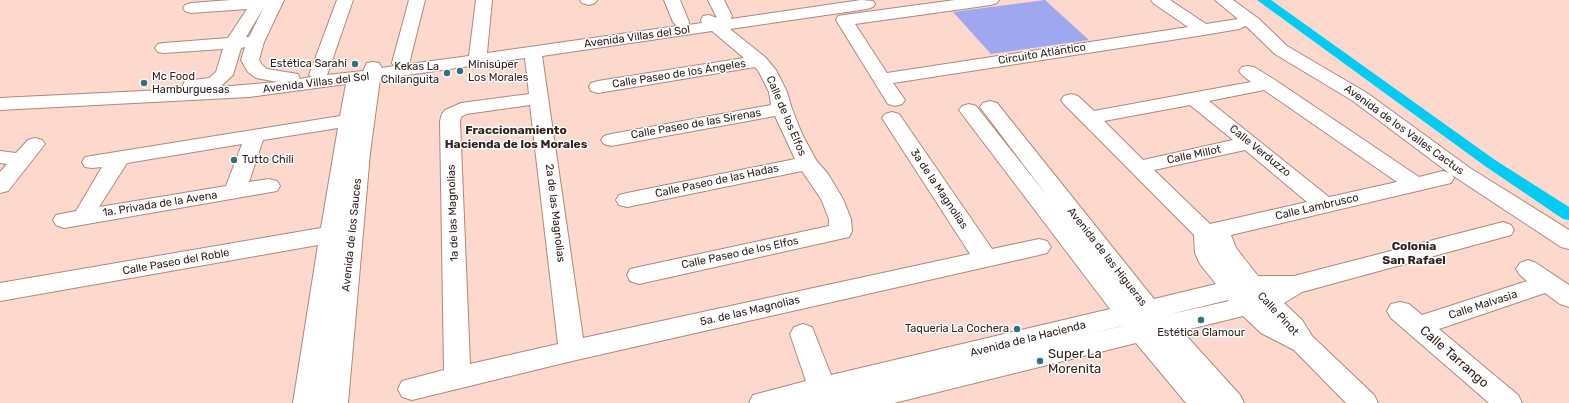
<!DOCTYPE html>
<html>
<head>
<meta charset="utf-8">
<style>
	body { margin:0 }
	canvas { display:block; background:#fcd8cd }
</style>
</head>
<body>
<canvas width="1569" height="403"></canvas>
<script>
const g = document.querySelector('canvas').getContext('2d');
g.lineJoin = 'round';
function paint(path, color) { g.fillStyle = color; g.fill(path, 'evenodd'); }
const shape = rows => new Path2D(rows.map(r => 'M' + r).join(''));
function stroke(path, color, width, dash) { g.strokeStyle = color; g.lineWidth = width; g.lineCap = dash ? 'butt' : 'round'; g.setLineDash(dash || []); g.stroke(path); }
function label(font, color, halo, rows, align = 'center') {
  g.font = font + ' Rubik,sans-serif'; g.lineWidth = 3; g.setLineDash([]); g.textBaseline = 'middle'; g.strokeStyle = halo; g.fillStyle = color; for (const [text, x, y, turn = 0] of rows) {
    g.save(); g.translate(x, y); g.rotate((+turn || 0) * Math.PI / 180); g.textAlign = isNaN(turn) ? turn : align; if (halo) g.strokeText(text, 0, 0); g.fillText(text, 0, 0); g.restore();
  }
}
const green = shape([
	[1045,0,1089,40,991,54,953,12]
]);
const canal = shape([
	[1257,0,1271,0,1495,160,1569,207,1569,220,1563,219,1485,166,1257,0]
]);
const minor = shape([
	[231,0,284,0,264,42,259,60,262,65,267,69,298,74,300,79,311,77,309,75,337,0,353,0,327,75,363,71,367,63,373,62,379,63,382,68,394,66,392,63,409,0,425,0,409,64,469,56,476,0,492,0,487,53,677,26,673,22,664,0,680,0,689,22,688,25,702,23,701,20,703,16,709,15,717,18,708,0,724,0,732,16,731,19,861,0,873,1,875,4,873,7,867,9,730,29,765,57,776,70,787,92,792,109,802,134,816,160,828,174,843,199,851,219,852,231,849,237,639,284,630,281,627,275,630,269,829,226,829,219,821,199,802,171,627,207,619,205,616,200,619,195,627,193,795,159,775,116,611,146,604,144,601,140,604,136,611,134,771,105,769,92,759,72,755,67,598,93,591,91,589,87,591,83,598,81,744,58,712,31,542,56,583,338,970,254,882,118,885,114,892,112,899,114,992,249,1039,239,1047,241,1051,247,1047,253,1039,255,572,361,412,400,402,397,398,389,402,381,444,370,440,121,442,114,445,110,461,103,529,94,525,58,380,79,370,153,348,403,293,403,318,245,0,301,0,283,321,228,338,128,263,140,249,182,269,179,277,181,280,186,277,191,64,228,56,225,53,220,56,215,76,211,102,167,92,168,85,167,82,162,85,157,340,116,346,84,249,97,0,110,0,98,185,89,183,85,185,81,209,78,216,72,223,49,164,53,158,52,155,48,158,44,164,43,228,38,247,9,191,13,185,11,183,8,185,5,191,3,231,0],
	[264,7,249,37,246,37,264,7],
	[245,47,241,60,248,72,256,78,278,82,220,87,233,75,241,48,245,47],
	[530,105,558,344,470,364,460,121,461,117,466,114,530,105],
	[242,144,226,186,99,207,127,163,242,144],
	[580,0,597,0,595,3,589,5,582,3,580,0],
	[955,0,999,0,997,3,991,5,855,24,887,73,1188,27,1153,3,1151,0,1170,0,1206,24,1238,19,1215,0,1233,0,1259,19,1287,46,1367,93,1470,168,1569,230,1569,249,1561,247,1452,175,1454,178,1451,183,1231,235,1236,248,1258,276,1294,276,1503,222,1511,225,1514,230,1511,235,1302,292,1284,303,1302,320,1312,336,1374,395,1378,403,1346,403,1294,350,1261,333,1243,316,1182,331,1240,395,1244,403,1186,403,1136,343,894,403,749,403,753,395,806,381,790,334,794,327,803,324,812,327,831,375,1110,309,962,114,959,110,962,106,969,104,976,106,1048,197,980,107,983,103,990,101,997,103,1154,299,1216,284,1200,264,1195,253,1194,235,1064,104,1061,100,1064,96,1071,94,1078,96,1094,111,1251,82,1242,75,1239,71,1242,67,1248,66,1254,67,1275,80,1419,177,1443,171,1449,173,1353,101,1275,54,1246,26,1239,29,1204,35,893,83,905,100,902,104,895,106,888,104,836,20,838,16,844,15,955,0],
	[1264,90,1397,182,1329,197,1209,101,1264,90],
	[1190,105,1233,140,1143,160,1104,121,1190,105],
	[1245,150,1307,202,1210,224,1154,170,1245,150],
	[1228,300,1229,301,1167,315,1228,300],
	[1122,326,1123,326,1083,335,1122,326],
	[35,138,42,140,45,144,8,191,0,193,0,172,7,164,0,163,0,151,16,153,28,140,35,138],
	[1528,260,1536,263,1569,285,1569,307,1560,304,1545,293,1439,329,1518,395,1522,403,1489,403,1391,318,1387,311,1391,304,1400,302,1409,304,1422,315,1527,281,1520,275,1516,269,1520,263,1528,260]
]);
const markers = [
	[355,64,4,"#2f7183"],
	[460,71,4,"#2f7183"],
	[447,73,4,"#2f7183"],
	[144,83,4,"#2f7183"],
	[234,160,4,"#2f7183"],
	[1201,320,4,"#2f7183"],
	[1017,329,4,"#2f7183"],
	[1040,361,4,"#2f7183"]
];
const streetNames = [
	["Avenida Villas del Sol",637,37,-8],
	["Circuito Atlántico",1042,54,-9],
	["Calle Paseo de los Ángeles",679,74,-9],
	["Avenida Villas del Sol",316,83,-7],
	["Calle de los Elfos",786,116,67],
	["Calle Paseo de las Sirenas",696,124,-10],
	["Avenida de los Valles Cactus",1404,130,36],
	["Calle Verduzzo",1260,151,39],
	["Calle Millot",1194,155,-12],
	["Calle Paseo de las Hadas",717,181,-12],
	["3a de la Magnolias",939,189,56],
	["1a. Privada de la Avena",160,204,-9],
	["Calle Lambrusco",1317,207,-13],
	["1a de las Magnolias",453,213,-92],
	["2a de las Magnolias",555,213,83],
	["Avenida de los Sauces",352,235,-84],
	["Calle Paseo de los Elfos",740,253,-12],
	["Avenida de las Higueras",1107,257,52],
	["Calle Paseo del Roble",176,262,-10],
	["Calle Malvasia",1483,305,-18],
	["5a. de las Magnolias",750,311,-13],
	["Calle Pinot",1278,314,47],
	["Avenida de la Hacienda",1028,339,-14]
];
const poiNames = [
	["Estética Sarahi",347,64],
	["Minisúper",468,65,"left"],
	["Los Morales",468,78,"left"],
	["Kekas La",439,67],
	["Chilanguita",439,80],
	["Mc Food",152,77,"left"],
	["Hamburguesas",152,90,"left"],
	["Tutto Chili",242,160,"left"],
	["Taqueria La Cochera",1009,329],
	["Estética Glamour",1201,333,"center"]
];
const neighbourhoodNames = [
	["Fraccionamiento",516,131],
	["Hacienda de los Morales",516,145],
	["Colonia",1414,247],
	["San Rafael",1414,261]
];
const nearPoinames = [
	["Super La",1048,354],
	["Morenita",1048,369]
];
const nearStreetnames = [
	["Calle Tarrango",1454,357,41]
];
paint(green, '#9fa7f0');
paint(canal, '#02ccf3');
stroke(minor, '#b0887b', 2);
paint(minor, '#fff');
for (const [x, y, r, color] of markers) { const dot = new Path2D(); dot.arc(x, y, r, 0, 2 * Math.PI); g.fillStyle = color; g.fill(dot); stroke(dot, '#fff', 1.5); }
label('11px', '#31211c', '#fff', streetNames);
label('11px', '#31211c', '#fff', poiNames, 'right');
label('bold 12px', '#31211c', '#fff', neighbourhoodNames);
label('13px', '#31211c', '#fff', nearPoinames, 'left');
label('13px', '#31211c', '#fff', nearStreetnames);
</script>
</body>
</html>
